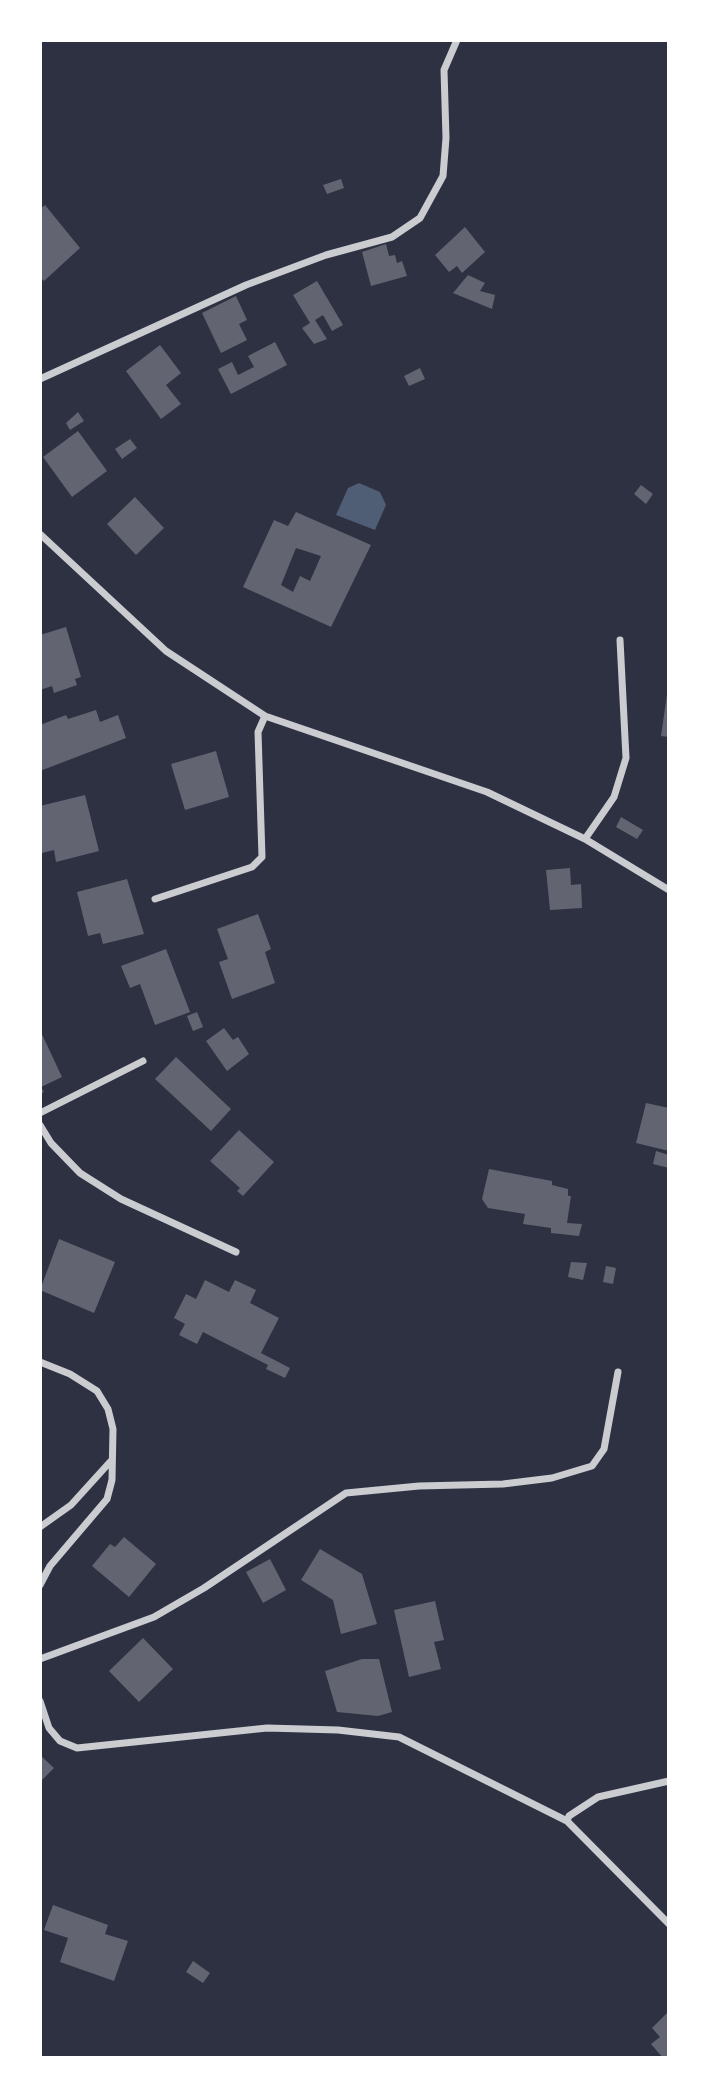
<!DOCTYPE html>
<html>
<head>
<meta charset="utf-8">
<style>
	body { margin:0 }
	#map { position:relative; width:709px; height:2098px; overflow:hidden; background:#2d3142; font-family:Cabin,sans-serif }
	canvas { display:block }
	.frame { position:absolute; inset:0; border:42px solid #fff; pointer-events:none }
</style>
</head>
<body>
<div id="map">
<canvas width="709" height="2098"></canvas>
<div class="frame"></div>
</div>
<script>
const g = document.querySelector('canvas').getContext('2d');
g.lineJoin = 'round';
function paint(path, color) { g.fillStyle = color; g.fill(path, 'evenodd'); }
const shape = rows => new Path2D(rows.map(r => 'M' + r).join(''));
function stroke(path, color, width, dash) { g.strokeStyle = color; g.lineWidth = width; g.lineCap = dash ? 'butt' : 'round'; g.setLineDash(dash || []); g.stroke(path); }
const water = shape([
	[359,483,380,492,386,505,375,530,336,515,348,488]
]);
const building = shape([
	[341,179,344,188,327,194,323,185],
	[45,205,80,248,44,281,40,277,40,209],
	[465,227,485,252,462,273,457,266,449,272,435,255],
	[386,244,389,256,395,255,397,263,402,261,407,276,371,286,362,252],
	[468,275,485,283,480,291,495,295,492,309,453,293],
	[317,281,343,325,332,331,323,315,315,320,327,339,314,344,302,328,310,323,293,295],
	[236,296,247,320,239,324,247,340,221,353,202,313],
	[275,342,287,365,231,394,218,369,232,362,238,375,254,367,248,356],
	[160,345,181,373,166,385,181,404,161,419,126,371],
	[420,368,425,379,409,386,404,376],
	[78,412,84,421,70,430,66,423],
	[78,431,107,471,72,497,43,457],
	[130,439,137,448,122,459,115,449],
	[641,485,653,494,646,504,634,494],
	[135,497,164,528,136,555,107,524],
	[296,512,371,545,331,627,243,587,274,520,288,526],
	[296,548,321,556,310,581,300,576,293,592,281,585],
	[66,627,81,677,75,679,77,685,54,693,52,686,40,690,40,635],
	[667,694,669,694,669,737,661,736],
	[96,710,100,722,118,715,126,738,40,771,40,725,66,715,68,719],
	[216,751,229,797,185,810,171,764],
	[85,795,99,851,56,862,54,850,42,853,40,806],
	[621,817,643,830,637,839,616,827],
	[570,868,571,885,581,884,582,908,550,910,546,870],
	[127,879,144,934,103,944,100,933,88,936,77,892],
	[258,914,271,949,265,952,275,983,232,999,219,962,228,959,217,929],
	[166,949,190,1012,155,1025,140,984,130,988,121,966],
	[197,1012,203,1027,193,1031,187,1016],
	[224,1028,233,1040,238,1037,249,1054,227,1071,206,1041],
	[40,1030,62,1077,41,1087,44,1092,40,1094],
	[176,1057,231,1109,211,1131,155,1079],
	[646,1103,669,1108,669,1151,636,1143],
	[239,1130,274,1162,243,1196,237,1191,240,1188,210,1161],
	[656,1151,669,1155,669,1168,653,1164],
	[489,1169,552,1181,552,1185,568,1189,568,1196,571,1196,567,1223,582,1224,579,1236,551,1233,551,1228,523,1224,525,1214,488,1208,482,1199],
	[59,1239,115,1262,94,1313,40,1290],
	[571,1262,587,1263,583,1280,568,1277],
	[606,1266,616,1268,613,1284,603,1282],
	[205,1280,229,1292,235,1280,256,1290,250,1303,279,1318,261,1353,290,1368,285,1378,266,1369,268,1365,203,1332,197,1344,179,1335,185,1324,174,1318,186,1294,196,1299],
	[124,1537,156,1564,129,1597,92,1566,110,1544,115,1547],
	[320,1549,362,1574,377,1624,341,1634,333,1600,301,1580],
	[270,1559,286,1590,263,1603,246,1572],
	[435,1601,444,1640,434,1642,441,1669,409,1677,394,1610],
	[143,1638,173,1669,139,1702,109,1671],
	[362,1659,379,1659,392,1712,378,1716,337,1712,325,1671],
	[40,1755,54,1768,40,1782],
	[53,1905,108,1925,105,1934,128,1941,114,1981,60,1962,68,1938,44,1930],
	[193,1961,210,1973,203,1983,186,1972],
	[669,2011,669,2058,663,2058,651,2044,660,2037,652,2028]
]);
const minor = shape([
	[40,379,246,285,326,255,392,237,420,218,443,176,446,138,444,70,457,40],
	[40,534,166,651,265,716,487,792,585,839,669,890],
	[585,839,614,797,626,758,620,640],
	[155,899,252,867,262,857,258,732,265,716],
	[40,1113,143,1061],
	[40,1125,51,1143,80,1173,121,1199,236,1252],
	[40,1362,70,1374,97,1391,108,1409,113,1429,112,1480,107,1499,50,1566,40,1585],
	[40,1527,71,1505,110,1462],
	[40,1659,154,1617,204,1588,346,1493,419,1486,503,1484,552,1478,592,1466,604,1449,618,1372],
	[40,1701,49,1728,60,1741,77,1748,267,1728,338,1730,399,1737,567,1821,669,1924],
	[567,1821,569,1816,598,1797,669,1781]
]);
paint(water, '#4f5d75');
paint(building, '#626471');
stroke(minor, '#caccd0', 7);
</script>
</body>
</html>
